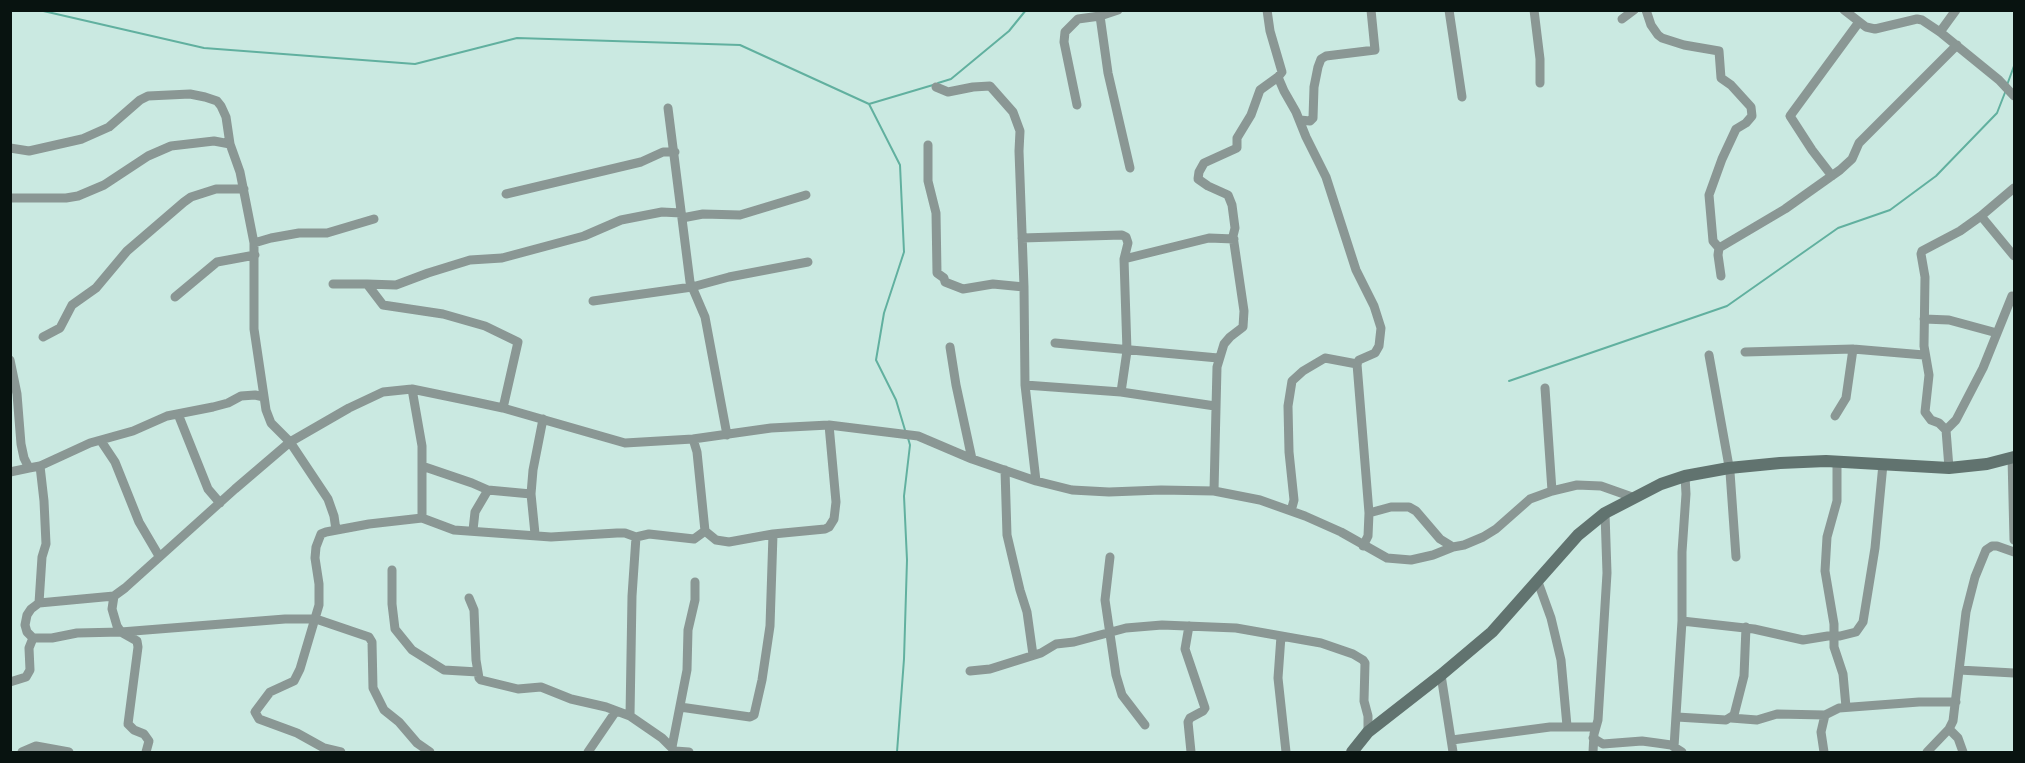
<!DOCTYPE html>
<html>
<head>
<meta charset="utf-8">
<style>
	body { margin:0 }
	#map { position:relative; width:2025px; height:763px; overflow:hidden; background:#cae9e1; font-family:"DejaVu Sans",sans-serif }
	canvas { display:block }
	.frame { position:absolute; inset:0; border:12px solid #081310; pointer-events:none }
</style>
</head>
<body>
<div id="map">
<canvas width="2025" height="763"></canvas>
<div class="frame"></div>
</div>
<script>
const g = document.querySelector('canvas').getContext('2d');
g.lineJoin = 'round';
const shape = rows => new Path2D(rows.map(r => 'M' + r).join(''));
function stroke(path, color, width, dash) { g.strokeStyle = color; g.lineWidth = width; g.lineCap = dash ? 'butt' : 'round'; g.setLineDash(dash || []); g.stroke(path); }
const stream = shape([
	[39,10,204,48,415,64,517,38,740,45,869,104,933,85],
	[938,83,951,79,1009,31,1026,10],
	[2007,85,2014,66],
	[869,104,900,165,904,252,884,313,876,360,896,400,905,430],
	[1509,381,1727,306,1838,228,1890,210,1936,176,1997,113,2006,90],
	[897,752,904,659,907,560,904,496,910,445,908,438]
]);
const street = shape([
	[1267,10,1270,31,1282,72,1278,77,1284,91,1296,112,1306,137,1326,177,1356,270,1374,306,1381,328,1379,346,1375,353,1359,360,1357,364,1369,513,1368,536,1363,546],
	[1449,10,1462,97],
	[1534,10,1540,59,1540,83],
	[1646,10,1651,25,1658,35,1662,38,1684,45,1719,51,1721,78,1731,85,1751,107,1752,116,1746,123,1736,129,1722,159,1709,195,1713,241,1719,248,1718,255,1721,276],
	[1844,10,1866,27,1875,29,1917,19,1922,20,1940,32,1999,80,2014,96],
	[1100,16,1108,73,1130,168],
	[1622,19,1634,10],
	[1940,32,1956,10],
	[936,87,948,92,973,87,990,86,1013,112,1020,131,1019,151,1024,287,1025,385,1036,481],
	[1077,105,1064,42,1065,32,1078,19,1100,16,1118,10],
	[668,108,690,282,705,317,727,435],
	[1300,120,1310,121,1313,118,1314,87,1318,67,1321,59,1326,56,1375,50,1371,10],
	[928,145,928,181,936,213,937,273,944,278,945,282,963,289,993,284,1024,287],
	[10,148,29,151,82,139,109,127,140,100,148,96,190,94,205,97,217,101,221,106,226,117,230,144,240,172,254,243,254,329,266,410,271,423,290,442,328,499,334,516,336,530],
	[1832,176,1812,150,1790,116,1859,22],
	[506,194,641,162,663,152,675,152],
	[10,198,66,198,78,196,104,185,148,156,171,146,214,141,230,144],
	[1981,216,2014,256],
	[682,218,703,214,740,215,806,195],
	[1022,238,1122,235,1126,237,1128,243,1124,259,1127,351,1121,392],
	[254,243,271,238,299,233,327,233,374,219],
	[1719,248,1785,209,1840,170,1852,159,1859,143,1957,45],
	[1124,259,1209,238,1234,239],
	[333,284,367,284,383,305,443,314,485,326,518,342,503,408],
	[367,284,396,285,428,273,470,260,502,258,584,236,621,220,662,212,681,213],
	[175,297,217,262,255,255],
	[593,301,692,287,729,277,808,262],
	[1924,319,1949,320,1997,333],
	[43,337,60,328,72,305,96,288,127,251,184,202,191,197,216,189,244,189],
	[1055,343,1218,358],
	[950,347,956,385,972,459],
	[1745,352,1853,349,1924,355],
	[1709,355,1730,472,1736,557],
	[10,360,17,394,21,444,24,458,29,468,40,466,90,443,133,431,167,416,213,407,228,403,241,396,255,395,264,397],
	[1025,385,1121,392,1215,406],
	[1545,388,1552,491],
	[412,389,422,446,422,518],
	[178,414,208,489,220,503],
	[1835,416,1846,398,1853,349],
	[1946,430,1956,420,1983,368,2012,296],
	[693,439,697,452,705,531,716,540,729,542,773,534,825,529,829,527,834,519,836,502,829,425],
	[101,441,115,462,139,522,159,556],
	[2012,457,2014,540],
	[40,466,44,501,46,544,42,557,39,603,114,596],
	[422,466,472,483,488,490,531,494],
	[1949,468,1946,430,1939,423,1931,420,1925,412,1929,375,1924,346,1925,277,1921,254,1922,251,1960,231,1981,216,2014,188],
	[1005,470,1007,535,1020,590,1027,612,1033,655],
	[10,472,29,468],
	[1214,491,1217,367,1224,344,1230,337,1243,327,1244,311,1233,236,1235,228,1232,205,1228,195,1208,186,1198,179,1199,172,1204,163,1237,148,1237,138,1251,115,1260,90,1278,77],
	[1291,511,1294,500,1289,452,1288,406,1292,381,1303,371,1325,358,1357,364],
	[1369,513,1391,507,1409,507,1416,511,1440,539,1453,547,1464,545,1483,537,1496,529,1530,499,1552,491,1577,485,1601,486,1635,498],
	[473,530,475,512,488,490],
	[535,534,531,494,533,470,543,419],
	[1110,557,1105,600,1116,675,1122,695,1145,725],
	[392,570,392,604,395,629,412,650,444,670,478,672],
	[1538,582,1551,618,1561,660,1567,726],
	[469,598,474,610,476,660,479,678,481,680,518,689,541,687,571,699,606,707,630,716,662,738,675,751,689,752],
	[39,603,31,609,27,615,25,625,27,632,33,638,52,638,77,633,121,632,285,619,316,619,363,635,369,637,372,642,373,688,384,710,399,722,417,743,430,752],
	[1682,621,1754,629,1803,640,1834,635,1834,624,1825,571,1827,537,1837,501,1837,462],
	[1189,626,1185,649,1205,708,1203,711,1190,718,1188,722,1191,752],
	[1281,636,1278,678,1286,752],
	[1959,670,2014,673],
	[970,671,990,669,1041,653,1056,644,1074,642,1126,628,1162,625,1236,628,1321,643,1353,654,1363,660,1365,663,1364,701,1368,716,1368,732],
	[1441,675,1453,752],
	[10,682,26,677,30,670,29,648,33,638],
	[680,707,750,717,754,715,762,680,770,626,773,534],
	[1846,707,1843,674,1834,647,1834,635,1840,636,1856,632,1863,622,1875,548,1883,464],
	[630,716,632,596,636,537],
	[1677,717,1726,720,1734,715,1744,676,1746,627],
	[1731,718,1757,720,1777,714,1825,715,1839,708,1919,702,1956,702],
	[1949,729,1958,738,1963,752],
	[1593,738,1603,744,1642,741,1657,743,1671,745,1682,752],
	[1452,740,1550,727,1596,727],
	[672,747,687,670,688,630,695,600,695,582],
	[1674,747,1682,621,1682,552,1686,494,1685,476],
	[22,752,36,746,69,752],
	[146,752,149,741,144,734,134,730,128,724,138,647,137,641,121,632,117,626,112,609,114,596,125,588,235,489,290,442,349,408,383,392,412,389,475,402,503,408,625,443,693,439,771,428,829,425,918,436,972,459,1036,481,1072,490,1109,492,1161,490,1214,491,1260,500,1305,516,1341,532,1387,558,1411,560,1433,555,1453,547],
	[341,752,324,748,297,733,259,719,255,712,270,692,294,681,300,669,319,605,319,584,315,558,316,547,321,534,326,532,369,524,422,518,454,530,551,537,617,533,625,533,636,537,649,534,694,539,705,531],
	[588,752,616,711],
	[1593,752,1594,734,1598,720,1607,573,1605,513],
	[1824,752,1821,732,1825,715],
	[1927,752,1949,729,1953,721,1966,612,1975,577,1986,550,1992,546,1997,546,2014,552]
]);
const secondary = shape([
	[1352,752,1368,732,1441,675,1492,632,1578,535,1605,513,1661,484,1685,476,1729,468,1780,463,1826,461,1949,468,1987,464,2014,457]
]);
stroke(stream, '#61b09f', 2);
stroke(street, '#8a9794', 9);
stroke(secondary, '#61736f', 12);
</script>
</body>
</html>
